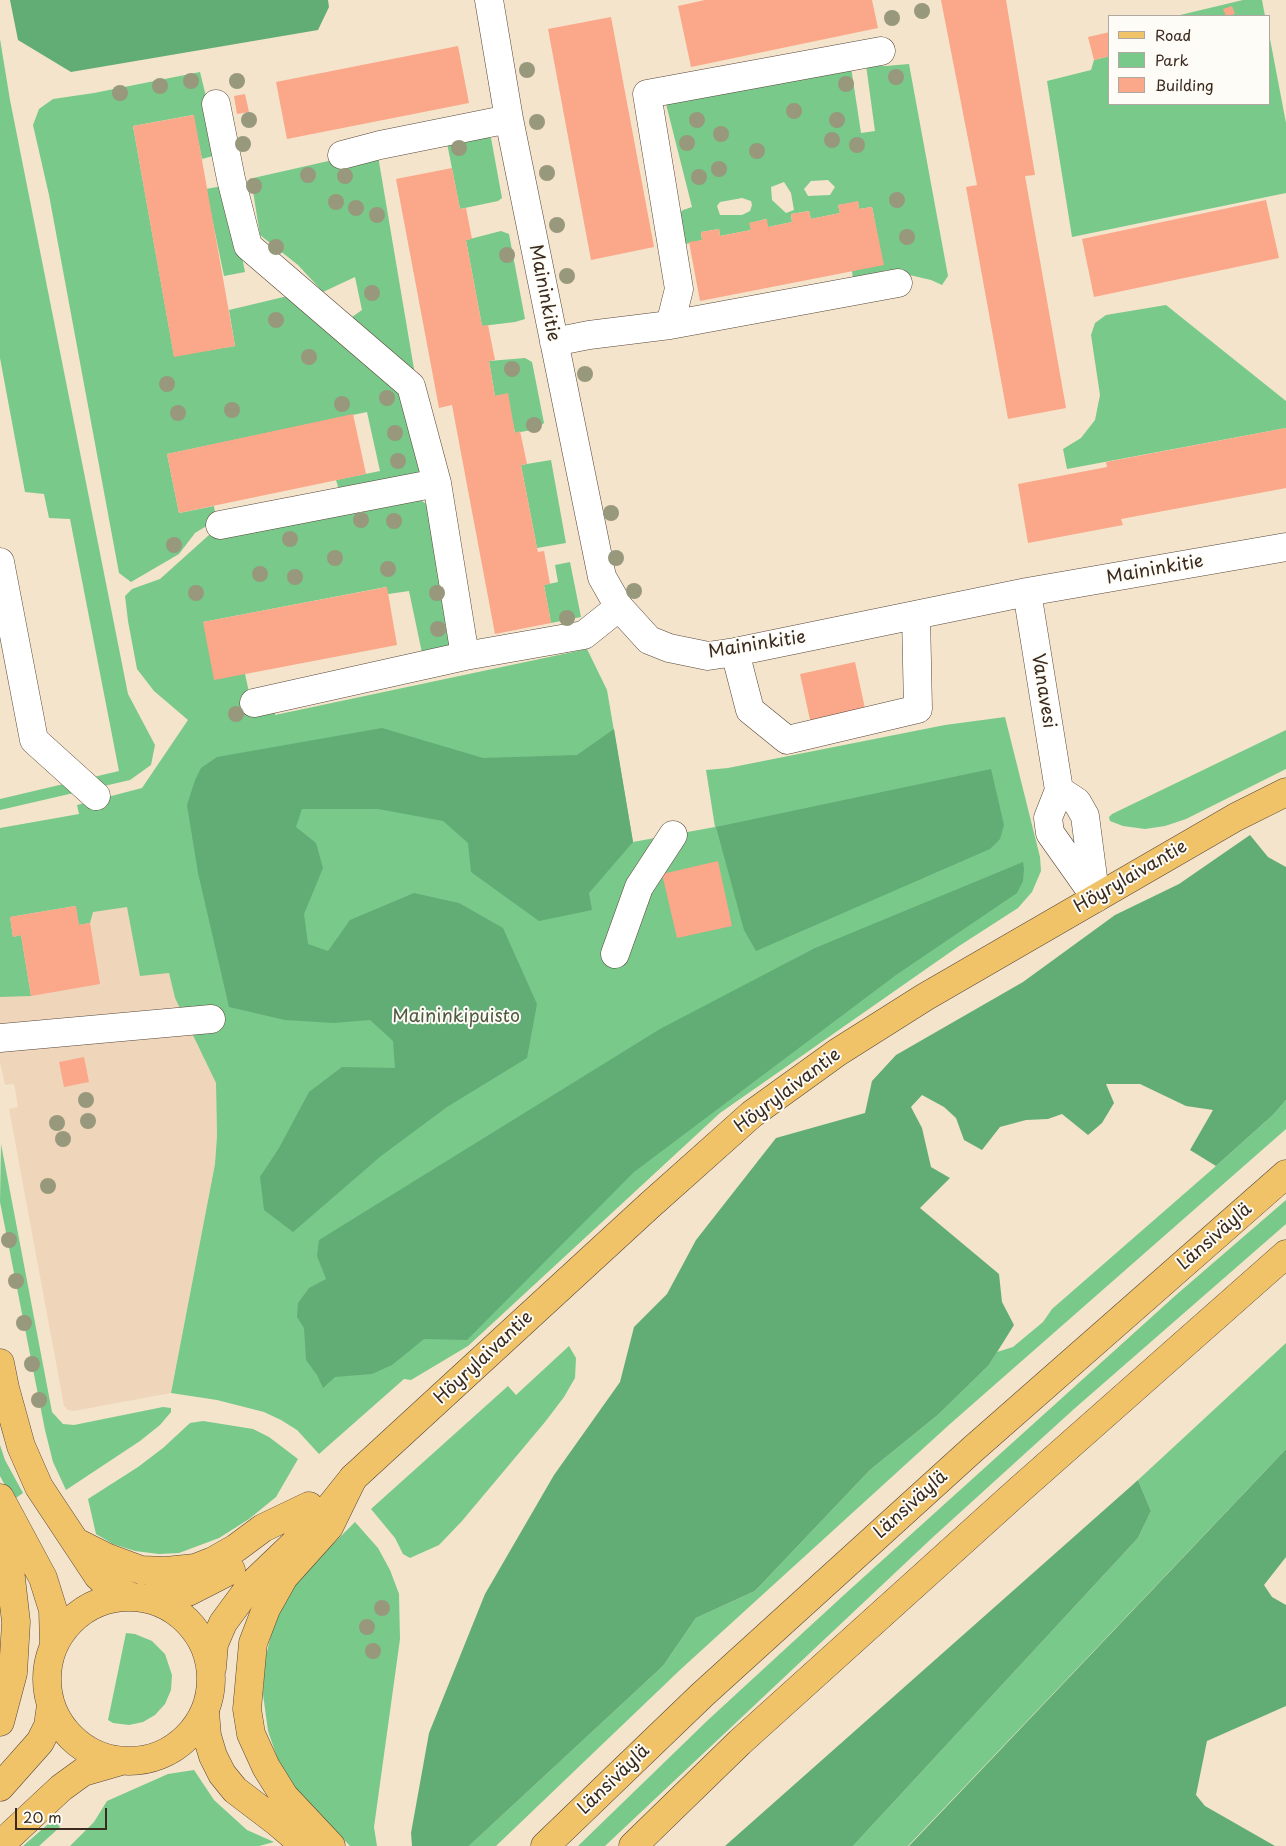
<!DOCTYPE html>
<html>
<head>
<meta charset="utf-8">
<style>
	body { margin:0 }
	#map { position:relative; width:1286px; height:1846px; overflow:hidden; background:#f4e4cb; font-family:"Playpen Sans",sans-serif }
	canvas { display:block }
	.legend { position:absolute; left:1108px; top:15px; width:162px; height:90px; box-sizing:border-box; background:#fdfcf7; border:1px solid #afa8a0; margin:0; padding:6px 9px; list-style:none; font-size:15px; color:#3b2a1e }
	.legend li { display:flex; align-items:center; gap:10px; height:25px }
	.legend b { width:25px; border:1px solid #afa8a0 }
	.scale { position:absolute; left:15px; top:1808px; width:92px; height:22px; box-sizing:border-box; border:2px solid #3b2a1e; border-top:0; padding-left:6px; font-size:15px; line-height:18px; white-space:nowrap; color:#3b2a1e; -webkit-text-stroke:4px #fdfcf7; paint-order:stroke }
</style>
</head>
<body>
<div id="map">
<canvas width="1286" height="1846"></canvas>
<ul class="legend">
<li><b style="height:6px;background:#f1c369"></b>Road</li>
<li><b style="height:14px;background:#78c98a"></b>Park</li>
<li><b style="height:14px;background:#fba789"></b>Building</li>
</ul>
<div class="scale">20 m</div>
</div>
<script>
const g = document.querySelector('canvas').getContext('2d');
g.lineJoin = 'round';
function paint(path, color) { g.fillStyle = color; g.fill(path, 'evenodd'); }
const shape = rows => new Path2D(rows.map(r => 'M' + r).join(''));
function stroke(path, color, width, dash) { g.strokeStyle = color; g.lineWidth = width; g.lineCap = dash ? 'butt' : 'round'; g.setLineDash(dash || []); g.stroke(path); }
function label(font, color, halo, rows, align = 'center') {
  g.font = font + ' "Playpen Sans",sans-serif'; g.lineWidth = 4; g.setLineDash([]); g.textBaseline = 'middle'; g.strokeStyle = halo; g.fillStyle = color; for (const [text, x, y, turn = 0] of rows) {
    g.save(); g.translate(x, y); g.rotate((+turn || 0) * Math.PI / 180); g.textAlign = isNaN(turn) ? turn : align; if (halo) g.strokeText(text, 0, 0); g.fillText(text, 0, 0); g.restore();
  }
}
const built = shape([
	[130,806,175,998,216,1083,217,1136,215,1164,171,1393,74,1411,68,1410,64,1406,9,1109,18,1107,14,1084,5,1085,0,1062,0,828]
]);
const green = shape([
	[1243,0,1262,0,1265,16,1176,16],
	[0,39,10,100,128,694,155,745,151,765,130,780,0,810,0,799,119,771,70,519,49,518,44,494,25,492,0,358],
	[1270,39,1286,123,1286,193,1072,237,1047,81,1091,70,1094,60,1110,56,1110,104,1270,104],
	[909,64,948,276,942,285,931,280,888,270,853,278,852,271,883,264,872,207,859,209,858,202,838,205,840,213,811,219,809,211,791,214,792,222,768,227,766,219,750,223,751,230,720,236,719,229,701,232,702,240,682,245,678,214,683,210,692,207,666,104,851,67,861,133,875,131,866,65,886,66],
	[828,180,835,187,830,195,808,196,804,189,811,181],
	[784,182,791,193,794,210,786,213,772,200,771,187],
	[742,198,751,201,752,205,750,211,742,215,720,215,717,206,720,202],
	[200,72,220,154,202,159,193,115,133,126,174,356,235,346,229,310,292,295,398,387,421,472,341,496,336,480,380,471,367,412,167,454,179,513,214,506,216,520,195,533,179,554,131,582,119,573,49,195,33,125,39,109,53,99,94,93],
	[480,134,491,138,502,198,498,201,460,209,446,138],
	[377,150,414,369,409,381,345,322,362,310,355,277,323,292,298,265,260,235,253,191,249,179],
	[228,185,245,272,224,276,206,189],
	[501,231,509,234,525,319,515,322,482,326,466,240],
	[1166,305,1286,401,1286,428,1067,469,1063,449,1081,438,1095,420,1100,395,1091,335,1095,323,1106,315],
	[525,358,532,362,544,423,537,429,515,433,507,394,495,396,489,361],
	[551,460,566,543,537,548,521,465],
	[417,498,433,508,454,645,422,653,409,591,388,594,386,587,203,622,245,674,252,706,277,700,275,715,587,649,607,690,633,842,715,827,706,770,728,768,945,725,1005,717,1040,857,1041,871,1032,892,1018,908,959,946,720,1113,468,1346,411,1380,404,1379,319,1454,297,1430,281,1420,264,1412,217,1400,171,1393,215,1164,217,1136,216,1083,175,998,169,973,140,976,127,907,93,912,90,923,79,925,75,906,10,917,13,937,21,935,31,996,0,997,0,828,79,814,77,805,142,788,188,720,154,691,137,669,128,621,125,596,132,589,160,579,209,535],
	[570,562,581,617,551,623,544,585,558,582,555,565],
	[1286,730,1286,769,1186,819,1165,826,1145,829,1123,826,1110,821,1109,817,1112,814],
	[1286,1100,1286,1129,950,1424,681,1669,496,1846,469,1846,663,1666,696,1618,755,1591,870,1470,939,1414,989,1365,997,1352,1013,1347,1043,1322,1052,1309,1216,1166,1274,1114],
	[1,1144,52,1412,63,1424,74,1425,163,1407,171,1408,171,1412,160,1425,140,1441,66,1490,53,1462,45,1430,0,1202],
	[1286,1200,1286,1224,1074,1409,932,1538,605,1846,578,1846,708,1720,845,1594,1176,1295],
	[1286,1343,1286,1449,908,1846,853,1846,1138,1538,1151,1511,1138,1480],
	[569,1346,576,1358,575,1378,564,1397,545,1422,462,1521,439,1545,410,1558,403,1554,395,1538,371,1509,508,1386,516,1395],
	[203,1421,253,1429,269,1437,298,1459,276,1497,249,1519,219,1538,179,1553,159,1554,135,1551,113,1544,96,1534,88,1499,138,1467,163,1448,190,1423],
	[0,1445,5,1460,23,1493,13,1500,0,1476],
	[355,1522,378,1548,390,1570,399,1594,400,1639,374,1827,377,1846,350,1846,294,1787,278,1760,268,1731,263,1694,265,1660,273,1627,281,1603,300,1577],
	[126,1633,135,1634,152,1641,165,1654,172,1675,171,1690,165,1704,155,1715,143,1722,129,1725,113,1723,108,1720],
	[194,1770,214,1800,247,1830,274,1842,259,1846,70,1846,94,1822,107,1801,168,1774],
	[54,1819,60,1827,39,1846,23,1846]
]);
const forest = shape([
	[10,0,328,0,329,7,318,30,71,72,18,40],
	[382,728,483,758,577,755,614,729,633,842,589,893,592,910,539,921,471,872,468,843,443,821,378,809,302,809,296,827,316,843,323,868,304,914,308,944,328,951,350,920,414,893,459,903,503,928,537,1004,527,1058,447,1107,381,1156,293,1232,264,1210,260,1177,279,1148,309,1092,342,1067,395,1068,393,1041,370,1020,334,1023,285,1020,229,1007,198,873,187,805,195,780,201,768,217,757],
	[991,769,1004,825,1000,839,990,849,756,951,744,930,716,827],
	[1250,835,1268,857,1286,867,1286,1100,1274,1114,1216,1166,1190,1150,1213,1110,1186,1106,1140,1084,1106,1084,1114,1103,1102,1123,1088,1135,1062,1114,1048,1119,1026,1120,1000,1127,982,1150,964,1140,956,1118,944,1107,922,1095,911,1107,922,1128,931,1167,950,1178,920,1208,999,1274,1002,1302,1014,1325,989,1365,939,1414,870,1470,755,1591,696,1618,663,1666,469,1846,412,1846,411,1833,429,1733,485,1594,554,1475,620,1382,634,1327,667,1294,696,1240,776,1138,865,1113,872,1081,896,1055,1023,982,1115,915,1179,884],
	[1023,862,1024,869,1023,881,1017,893,896,975,634,1172,467,1340,424,1339,392,1365,372,1374,335,1377,323,1388,317,1375,306,1360,304,1328,297,1317,298,1303,309,1288,326,1279,317,1256,319,1240,660,1029,815,948],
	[1286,1449,1286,1557,1264,1585,1272,1597,1286,1605,1286,1706,1207,1741,1196,1795,1205,1806,1275,1846,909,1846],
	[1138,1480,1151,1511,1138,1538,853,1846,725,1846]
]);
const building = shape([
	[705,0,872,0,878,28,691,67,678,6],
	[941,0,1006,0,1035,175,1025,176,1066,408,1008,419,966,187,977,185],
	[1232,6,1235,14,1226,16,1223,9],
	[611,17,654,247,591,260,548,29],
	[1110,32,1110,56,1094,60,1088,37],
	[458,46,469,103,287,139,276,82],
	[245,94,249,112,237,114,234,96],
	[194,115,235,346,174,357,133,126],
	[452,168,460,209,466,208,472,239,466,240,482,326,488,325,495,360,489,361,495,396,508,393,515,433,520,431,527,464,521,465,537,548,538,552,544,551,550,584,544,585,551,623,495,634,452,405,439,408,396,179],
	[1266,200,1279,258,1094,297,1082,239],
	[858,201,859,209,872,207,884,265,700,301,689,242,702,240,701,232,719,229,720,236,751,230,749,223,767,219,768,227,792,222,791,214,809,211,811,219,840,213,838,205],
	[353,414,366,474,179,513,167,454],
	[1286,428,1286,488,1121,519,1123,525,1028,543,1018,484,1107,467,1106,462],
	[387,587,397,645,214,680,203,622],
	[855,662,867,718,812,729,800,674],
	[718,861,732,926,677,938,662,874],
	[76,906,79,925,90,923,100,984,31,996,21,935,13,937,10,917],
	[84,1057,89,1082,64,1087,59,1062]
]);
const minor = shape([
	[489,0,509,119,602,577,619,607,649,640,669,648,708,656,735,652,1027,592,1286,547],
	[216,104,231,179,248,246,411,386,437,483,465,656],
	[342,155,380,145,509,119],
	[670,325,679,289,647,94,881,51],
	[554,342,589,335,670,325,898,283],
	[220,525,437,483],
	[0,562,34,740,96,796],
	[1027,592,1059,790,1048,818,1050,833,1096,898],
	[735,652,750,710,787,740,918,709,916,615],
	[254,703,465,656,584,635,619,607],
	[1059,790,1077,802,1085,816,1095,893],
	[615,954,639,887,673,835],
	[0,1038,211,1019]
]);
const major = shape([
	[0,1363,5,1388,21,1446,39,1487,98,1576,110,1587,130,1596],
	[0,1498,43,1578,53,1610,54,1645],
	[0,1540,9,1561,16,1622,13,1673,0,1722],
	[76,1542,106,1557,141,1570,166,1571,195,1568,213,1561,236,1548,263,1528,309,1506],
	'47 1679a82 82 0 1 1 164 0a82 82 0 1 1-164 0Z',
	[148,1598,188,1592,231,1570],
	[212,1668,214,1644,223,1623,251,1585,321,1518,353,1478,650,1205,752,1114,838,1052,925,997,1236,817,1286,792],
	[0,1787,40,1742,48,1726,51,1705],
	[0,1845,61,1788,83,1772,121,1761]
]);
const highway = shape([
	[205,1712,207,1736,213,1756,222,1774,235,1790,277,1822,305,1846],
	[331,1846,284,1796,266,1767,251,1734,247,1709,253,1643,266,1609,284,1577,329,1527,353,1478],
	[545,1846,702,1695,973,1449,1286,1174],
	[633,1846,740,1742,1018,1491,1286,1254]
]);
const trees = [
	[922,11],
	[892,18],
	[527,70],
	[896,77],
	[191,81],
	[237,81],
	[846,84],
	[160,86],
	[120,93],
	[794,111],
	[249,120],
	[697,120],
	[837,120],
	[537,122],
	[721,134],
	[832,140],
	[687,143],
	[243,144],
	[857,145],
	[459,148],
	[757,151],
	[719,169],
	[547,173],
	[308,175],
	[345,176],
	[699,177],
	[254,186],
	[897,200],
	[336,202],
	[356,208],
	[377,215],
	[557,225],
	[907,237],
	[276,247],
	[507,255],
	[567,276],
	[372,293],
	[276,320],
	[309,357],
	[512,369],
	[585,374],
	[167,384],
	[387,398],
	[342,404],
	[232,410],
	[178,413],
	[534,425],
	[395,433],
	[398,461],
	[611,513],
	[361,520],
	[394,521],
	[290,539],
	[174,545],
	[335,558],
	[616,558],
	[388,569],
	[260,574],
	[295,577],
	[634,591],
	[196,593],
	[437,593],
	[567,618],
	[438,629],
	[236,714],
	[86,1100],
	[88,1121],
	[57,1123],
	[63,1139],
	[48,1186],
	[9,1240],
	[16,1281],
	[24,1323],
	[32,1364],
	[39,1400],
	[382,1608],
	[367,1627],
	[373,1651]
];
const streetNames = [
	["Maininkitie",544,293,79],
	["Maininkitie",1155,570,-10],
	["Maininkitie",757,645,-9],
	["Vanavesi",1043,691,81],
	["Höyrylaivantie",1131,877,-30],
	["Höyrylaivantie",788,1091,-37],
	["Länsiväylä",1215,1237,-41],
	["Höyrylaivantie",484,1358,-43],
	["Länsiväylä",911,1505,-42],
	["Länsiväylä",614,1780,-44]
];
const parkNames = [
	["Maininkipuisto",456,1017]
];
paint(built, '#efd6bb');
paint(green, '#78c98a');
paint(forest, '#62ad76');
paint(building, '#fba789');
stroke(minor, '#574638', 29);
stroke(major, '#574638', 29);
stroke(highway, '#574638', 29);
stroke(minor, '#fff', 28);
stroke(major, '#f1c369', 28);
stroke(highway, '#f1c369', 28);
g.fillStyle = '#98987d';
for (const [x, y] of trees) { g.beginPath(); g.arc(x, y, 8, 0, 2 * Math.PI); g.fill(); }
label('18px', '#3b2a1e', '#fdfcf7', streetNames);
label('18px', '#4d5a3e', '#fdfcf7', parkNames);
</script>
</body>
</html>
